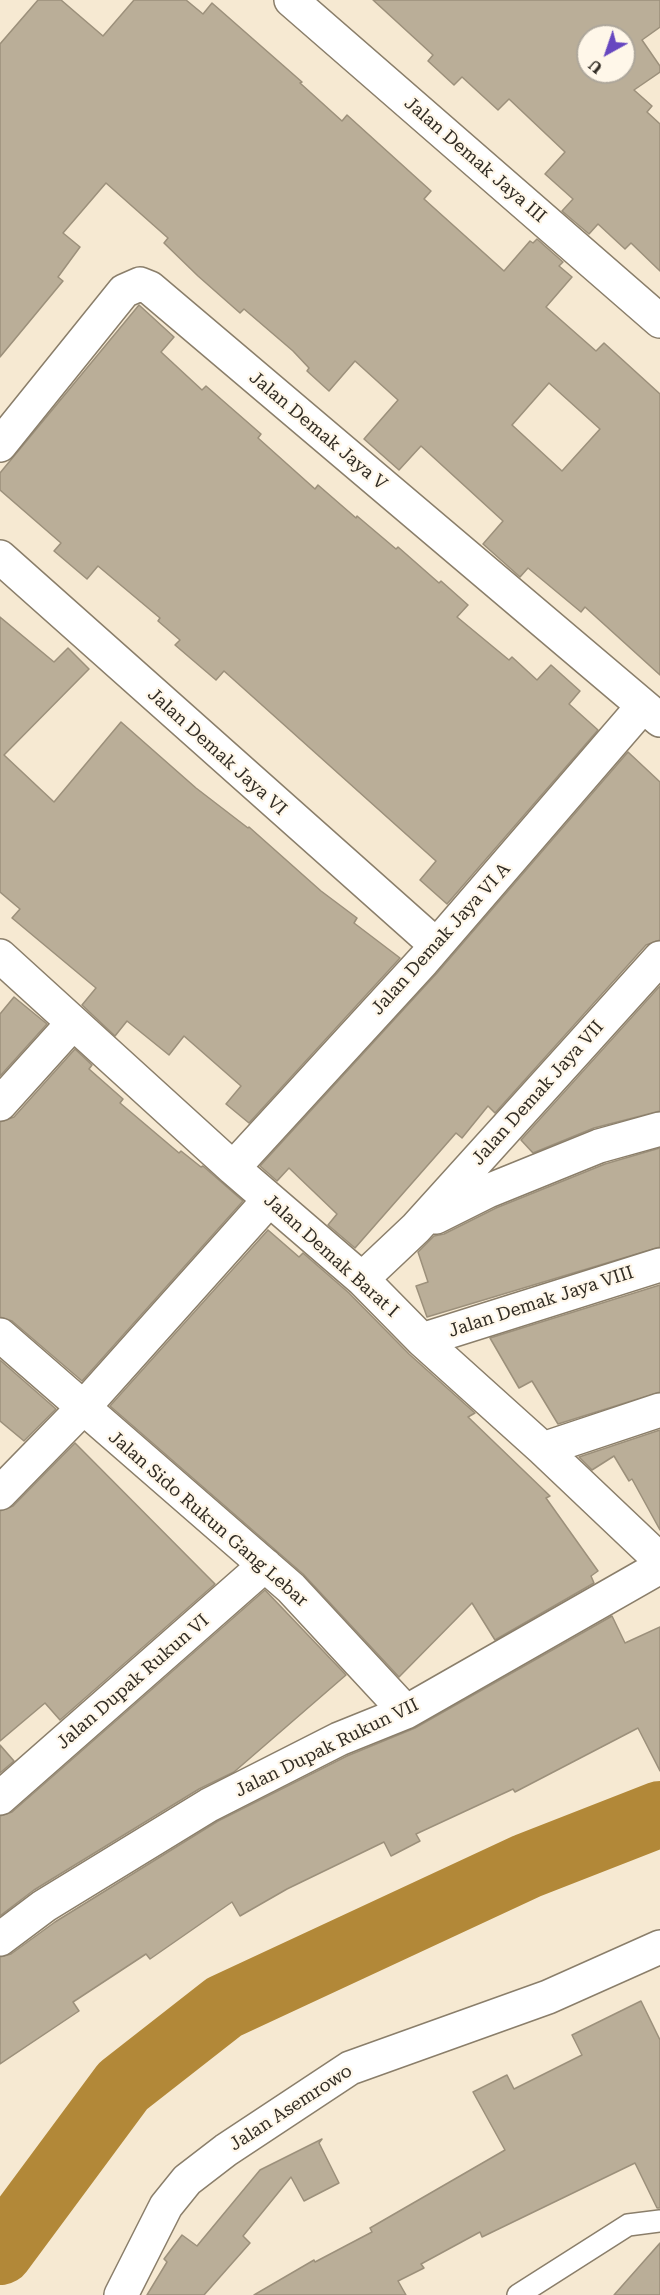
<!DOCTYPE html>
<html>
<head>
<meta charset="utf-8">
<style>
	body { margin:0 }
	#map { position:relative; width:660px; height:2295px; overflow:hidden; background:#f6e9d2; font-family:"Roboto Serif",serif }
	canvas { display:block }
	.north { position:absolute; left:576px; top:24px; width:60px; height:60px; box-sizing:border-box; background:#fff7e9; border:2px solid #ada69a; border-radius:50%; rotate:220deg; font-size:16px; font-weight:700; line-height:24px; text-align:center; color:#312c24 }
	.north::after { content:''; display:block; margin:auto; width:21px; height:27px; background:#6747c0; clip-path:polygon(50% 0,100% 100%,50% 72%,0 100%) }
</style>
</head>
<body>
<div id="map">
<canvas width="660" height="2295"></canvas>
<div class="north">U</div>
</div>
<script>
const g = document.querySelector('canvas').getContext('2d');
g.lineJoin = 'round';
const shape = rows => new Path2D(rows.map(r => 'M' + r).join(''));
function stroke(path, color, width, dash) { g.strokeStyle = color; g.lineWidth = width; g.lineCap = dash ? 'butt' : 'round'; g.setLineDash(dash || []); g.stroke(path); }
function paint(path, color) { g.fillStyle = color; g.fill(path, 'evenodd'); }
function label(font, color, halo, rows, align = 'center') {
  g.font = font + ' "Roboto Serif",serif'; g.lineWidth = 4.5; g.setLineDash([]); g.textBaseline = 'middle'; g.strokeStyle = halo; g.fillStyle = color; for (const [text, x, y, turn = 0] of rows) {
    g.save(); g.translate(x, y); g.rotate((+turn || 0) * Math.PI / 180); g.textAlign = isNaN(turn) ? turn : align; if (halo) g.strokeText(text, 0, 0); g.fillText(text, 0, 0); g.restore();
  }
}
const river = shape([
	[0,2252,123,2086,224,2007,527,1866,660,1814]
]);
const building = shape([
	[38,0,61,0,103,36,134,0,186,0,203,14,212,3,302,82,300,83,342,121,347,115,431,191,424,199,504,271,530,241,533,243,537,239,563,262,559,266,572,277,546,307,596,351,604,343,660,394,660,675,585,607,581,612,528,568,520,577,483,544,503,521,421,446,399,470,364,439,398,400,355,361,329,391,307,371,309,368,293,351,244,309,240,313,198,276,164,243,168,238,106,183,63,233,80,247,58,277,63,281,0,357,0,44,38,0],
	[549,383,600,429,562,471,512,425,549,383],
	[373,0,660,0,660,27,642,40,660,66,660,72,634,90,652,106,647,112,660,124,660,271,631,243,625,249,598,224,589,234,562,211,573,199,545,174,565,152,509,99,498,110,462,77,454,85,428,61,433,55,373,0],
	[588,36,624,36,624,72,588,72,588,36],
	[139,305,174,337,161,352,202,390,206,386,261,434,258,438,315,489,318,485,356,518,357,516,396,549,398,547,439,583,441,581,468,605,457,617,509,660,512,657,537,680,551,665,580,691,569,704,598,730,447,904,420,880,436,861,224,671,216,680,175,645,180,640,158,621,160,618,98,566,87,579,54,551,61,543,0,490,0,473,139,305],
	[0,617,54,662,68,648,89,669,4,755,54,802,121,722,196,788,248,828,249,827,321,891,357,918,354,923,400,958,249,1123,226,1104,241,1086,184,1036,169,1055,127,1021,115,1036,82,1005,96,988,12,918,20,909,0,892,0,617],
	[628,752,660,782,660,940,646,945,495,1113,488,1106,462,1138,456,1133,355,1248,328,1225,337,1214,289,1168,277,1181,260,1166,437,973,628,752],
	[660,986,660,1111,594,1128,533,1153,521,1140,660,986],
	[14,997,47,1024,0,1076,0,1014,14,997],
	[75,1049,92,1065,89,1069,123,1099,120,1103,179,1153,181,1151,201,1167,203,1166,243,1201,82,1381,12,1321,0,1317,0,1122,14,1117,75,1049],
	[660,1148,660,1247,427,1317,416,1286,428,1282,418,1252,434,1236,444,1234,496,1208,605,1164,660,1148],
	[268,1230,299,1257,303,1253,349,1293,409,1354,475,1413,468,1417,550,1496,546,1498,598,1571,591,1576,594,1583,495,1640,472,1603,399,1677,303,1574,110,1406,268,1230],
	[660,1285,660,1392,558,1424,532,1381,519,1388,490,1338,660,1285],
	[0,1360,56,1409,24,1441,0,1421,0,1360],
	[660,1430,660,1530,632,1479,629,1481,614,1456,592,1470,579,1457,660,1430],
	[75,1443,215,1584,60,1720,45,1703,0,1741,0,1511,13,1506,75,1443],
	[265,1590,346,1675,234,1772,199,1789,34,1890,0,1916,0,1816,12,1812,265,1590],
	[612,1616,625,1643,660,1627,660,1771,638,1728,515,1792,513,1789,416,1834,420,1841,391,1856,384,1842,287,1889,240,1916,232,1902,150,1959,146,1954,73,2002,79,2011,0,2064,0,1957,11,1954,55,1922,218,1821,347,1756,415,1728,612,1616],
	[0,1745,14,1761,0,1773,0,1745],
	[641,2001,660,2040,660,2208,657,2208,635,2163,482,2237,480,2232,421,2264,424,2268,398,2281,406,2295,254,2295,314,2260,315,2262,372,2232,370,2228,505,2150,473,2092,507,2075,514,2089,582,2055,572,2035,641,2001],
	[322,2139,319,2143,339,2183,304,2201,291,2177,243,2236,250,2243,204,2295,147,2295,167,2262,164,2259,182,2235,197,2246,260,2170,322,2139],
	[660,2243,660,2295,614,2295,660,2243]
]);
const lane = shape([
	[518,2295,628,2225,660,2221]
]);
const street = shape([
	[291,0,660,321],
	[0,445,124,291,140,284,150,288,660,720],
	[0,557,436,945],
	[0,956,233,1168,362,1279,422,1340,543,1449,660,1560],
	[0,1104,73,1023],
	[233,1168,423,961,643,706],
	[436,1217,488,1191,599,1146,660,1129],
	[362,1279,416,1228,660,958],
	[0,1335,291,1588,406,1712],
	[422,1340,660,1265],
	[543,1449,660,1410],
	[0,1493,82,1409,269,1200],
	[0,1798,265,1565],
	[0,1939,44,1906,209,1805,339,1739,406,1712,660,1567],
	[121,2295,166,2206,187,2180,226,2150,350,2068,548,1997,660,1947]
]);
const streetNames = [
	["Jalan Demak Jaya III",475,160,41],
	["Jalan Demak Jaya V",318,431,40],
	["Jalan Demak Jaya VI",217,752,42],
	["Jalan Demak Jaya VI A",441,939,-48],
	["Jalan Demak Jaya VII",538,1093,-48],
	["Jalan Demak Barat I",331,1256,42],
	["Jalan Demak Jaya VIII",541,1302,-18],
	["Jalan Sido Rukun Gang Lebar",208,1519,41],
	["Jalan Dupak Rukun VI",133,1682,-41],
	["Jalan Dupak Rukun VII",327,1748,-26],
	["Jalan Asemrowo",291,2108,-33]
];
stroke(river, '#b28838', 66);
paint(building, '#baae98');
stroke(building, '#9c907b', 1.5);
stroke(lane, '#8a7e6a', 24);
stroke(street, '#8a7e6a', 36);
stroke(lane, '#fff', 21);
stroke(street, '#fff', 33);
label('18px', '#312c24', '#fff7e9', streetNames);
</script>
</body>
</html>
